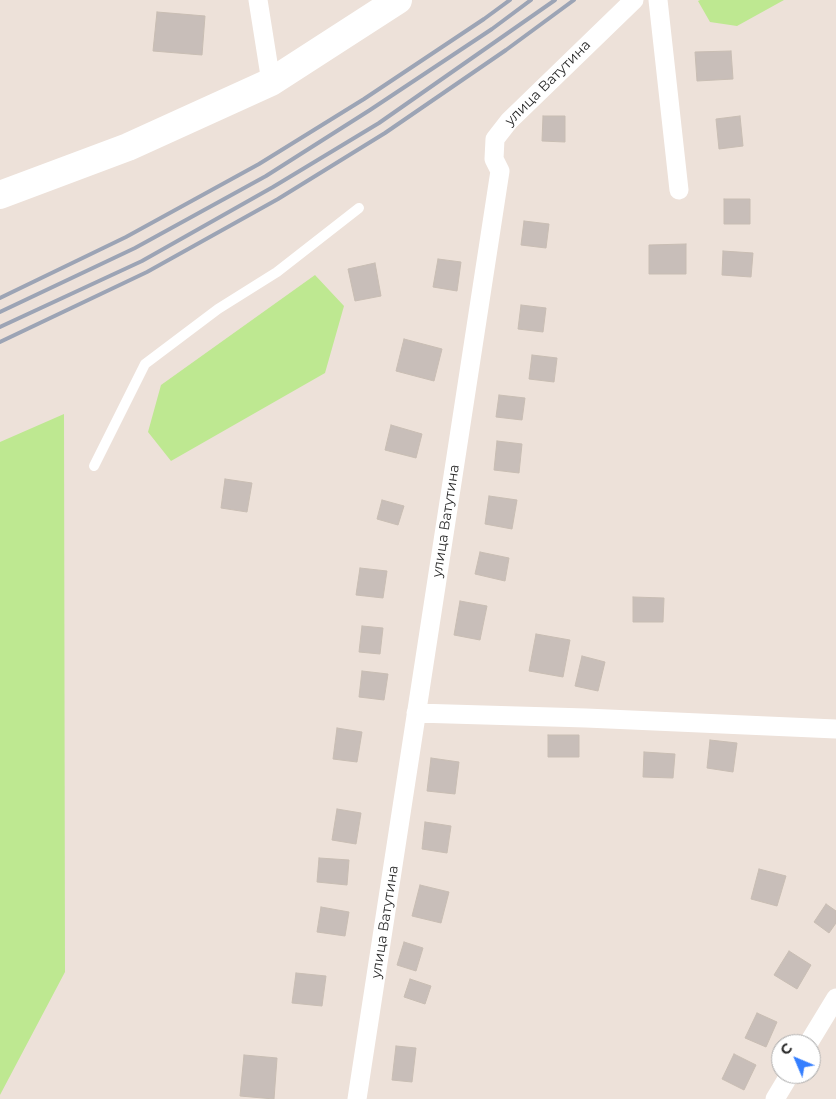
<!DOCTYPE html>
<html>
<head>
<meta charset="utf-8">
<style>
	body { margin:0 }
	#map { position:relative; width:836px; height:1099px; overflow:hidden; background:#ede1d9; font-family:Montserrat,sans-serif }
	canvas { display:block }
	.north { position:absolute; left:771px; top:1034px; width:50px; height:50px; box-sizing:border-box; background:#fff; border:1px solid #a9a9a9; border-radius:50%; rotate:315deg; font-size:14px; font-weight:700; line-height:20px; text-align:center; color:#292929 }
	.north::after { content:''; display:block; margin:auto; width:18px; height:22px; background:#347eff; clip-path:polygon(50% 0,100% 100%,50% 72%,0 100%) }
</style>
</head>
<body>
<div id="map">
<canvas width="836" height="1099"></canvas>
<div class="north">С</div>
</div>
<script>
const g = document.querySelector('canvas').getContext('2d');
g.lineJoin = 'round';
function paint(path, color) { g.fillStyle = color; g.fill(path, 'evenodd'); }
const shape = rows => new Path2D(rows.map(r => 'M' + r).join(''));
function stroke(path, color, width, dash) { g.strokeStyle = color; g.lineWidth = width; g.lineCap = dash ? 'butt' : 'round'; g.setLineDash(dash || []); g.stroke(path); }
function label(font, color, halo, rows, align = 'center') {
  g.font = font + ' Montserrat,sans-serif'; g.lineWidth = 4; g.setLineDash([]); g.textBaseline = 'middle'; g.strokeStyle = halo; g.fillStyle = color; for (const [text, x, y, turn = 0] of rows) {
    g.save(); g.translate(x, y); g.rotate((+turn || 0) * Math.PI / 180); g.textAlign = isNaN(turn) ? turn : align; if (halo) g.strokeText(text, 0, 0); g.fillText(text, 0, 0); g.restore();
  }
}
const green = shape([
	[700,0,784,0,737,26,710,22,698,1],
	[315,275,344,306,325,373,171,461,148,432,161,385],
	[64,414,65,972,0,1095,0,442]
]);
const building = shape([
	[157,12,205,16,202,55,153,51,157,12],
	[731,51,733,79,697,81,695,52,731,51],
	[543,116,565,116,565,142,542,141,543,116],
	[740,116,743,146,719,149,716,119,740,116],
	[724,199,750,199,750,224,724,224,724,199],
	[524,221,549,224,546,248,521,245,524,221],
	[686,244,686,274,649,274,649,245,686,244],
	[723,251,753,253,751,277,722,275,723,251],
	[438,259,461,262,457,291,433,287,438,259],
	[375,263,381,296,355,301,348,269,375,263],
	[521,305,546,308,543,332,518,329,521,305],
	[404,339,442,349,434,381,396,371,404,339],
	[532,355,557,358,554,382,529,379,532,355],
	[499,395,525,398,522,420,496,417,499,395],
	[391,425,422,434,416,458,385,450,391,425],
	[497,441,522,444,519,473,494,470,497,441],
	[225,479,252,483,247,512,221,508,225,479],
	[489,496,517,500,512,529,485,524,489,496],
	[382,500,404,506,398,525,377,519,382,500],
	[480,552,509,558,505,581,475,574,480,552],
	[360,568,387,571,383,598,356,595,360,568],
	[633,597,664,598,663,622,633,622,633,597],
	[460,601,487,606,480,640,454,635,460,601],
	[362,626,383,628,380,654,359,652,362,626],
	[536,634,570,640,563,677,529,671,536,634],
	[582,656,605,662,598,691,575,686,582,656],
	[362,671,388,674,384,700,359,697,362,671],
	[337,728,362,732,357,762,333,759,337,728],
	[548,735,579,735,579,757,548,757,548,735],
	[710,740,737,743,733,772,707,768,710,740],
	[644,752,675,754,673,778,643,777,644,752],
	[431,758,459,762,455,794,427,791,431,758],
	[337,809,361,813,356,844,332,840,337,809],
	[425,822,451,826,447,853,422,849,425,822],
	[319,858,349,860,347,885,317,882,319,858],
	[759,869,786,876,777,906,751,899,759,869],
	[420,885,449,892,441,923,412,916,420,885],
	[826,904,836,911,836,923,829,933,814,922,826,904],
	[321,907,349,912,345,936,317,932,321,907],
	[404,942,423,948,416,971,397,965,404,942],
	[789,951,811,965,797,989,774,975,789,951],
	[296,973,326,976,322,1006,292,1003,296,973],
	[410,979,431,986,425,1004,404,997,410,979],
	[757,1013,777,1022,766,1047,745,1038,757,1013],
	[396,1046,416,1048,412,1082,392,1080,396,1046],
	[734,1054,756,1065,744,1090,722,1079,734,1054],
	[244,1055,277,1058,274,1099,240,1096,244,1055]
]);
const lane = shape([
	[94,466,145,364,218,309,277,272,359,208]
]);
const street = shape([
	[258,0,271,82],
	[658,0,679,190],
	[416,713,586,718,836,729],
	[808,1044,836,998],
	[357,1099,500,171,494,159,495,139,509,121,634,0],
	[775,1099,790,1074]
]);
const secondary = shape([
	[0,195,128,147,271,82,398,0]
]);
const rail = shape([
	[0,298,126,237,259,164,364,99,484,19,510,0],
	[0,312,135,248,266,176,370,110,492,29,531,0],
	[0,327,142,261,273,187,379,123,555,0],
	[0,342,147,272,278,199,385,133,506,50,574,0]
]);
const streetNames = [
	["улица Ватутина",548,83,-45],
	["улица Ватутина",446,521,-81],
	["улица Ватутина",385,922,-81]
];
paint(green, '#bee891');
paint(building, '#c8beb9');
stroke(building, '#c8bdb3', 1);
stroke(lane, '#fff', 10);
stroke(street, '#fff', 19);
stroke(secondary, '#fff', 28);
stroke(rail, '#9ca4b5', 4);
label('14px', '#292929', '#fff', streetNames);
</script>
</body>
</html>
